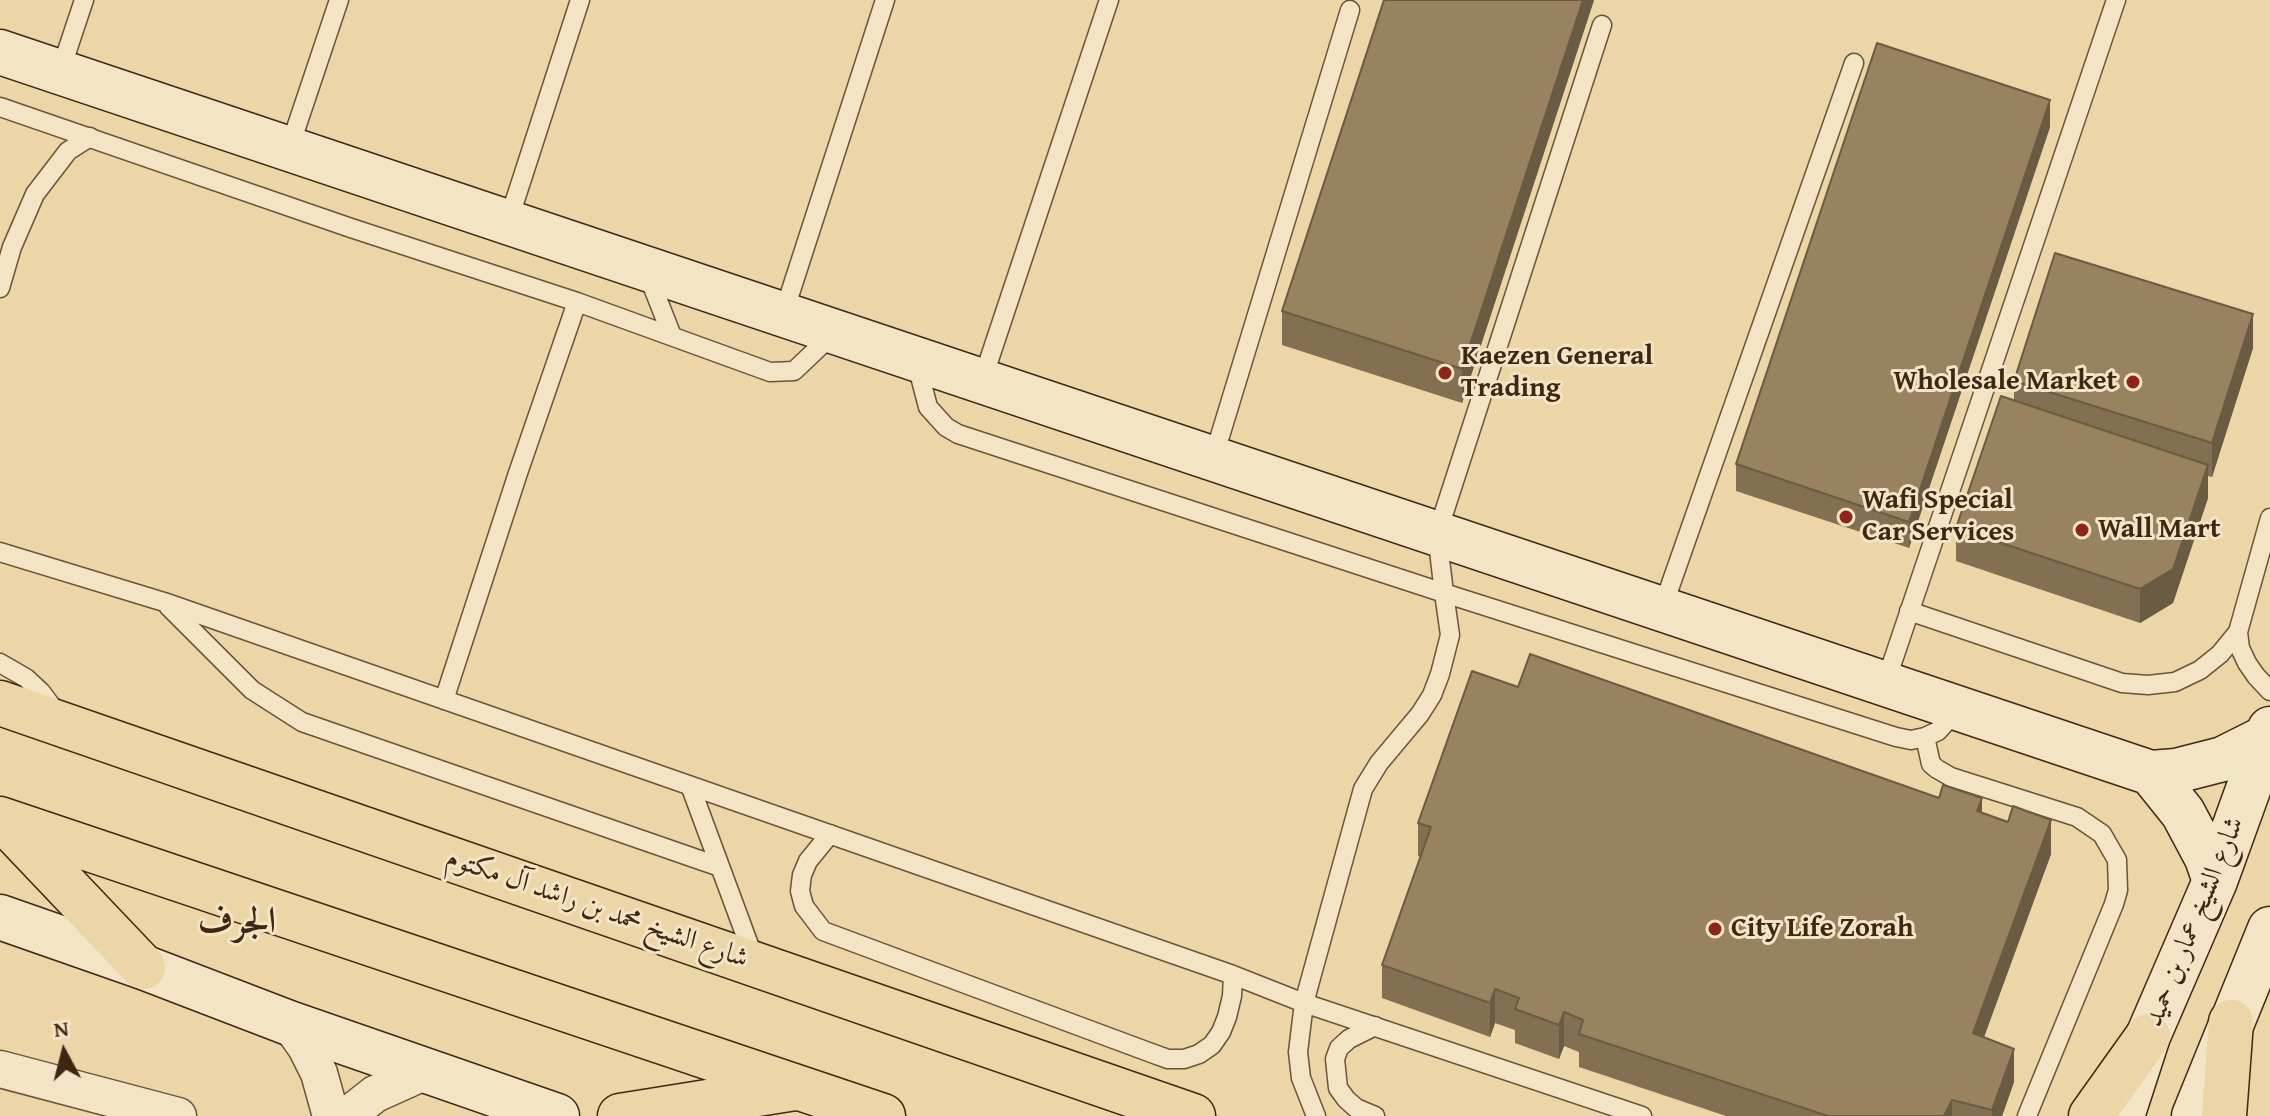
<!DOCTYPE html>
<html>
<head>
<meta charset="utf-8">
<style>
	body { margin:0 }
	#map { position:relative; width:2270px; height:1116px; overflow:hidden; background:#ecd5a6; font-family:"Gentium Book Plus",serif }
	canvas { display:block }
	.north { position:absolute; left:24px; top:1012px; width:80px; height:80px; -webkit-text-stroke:6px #f3e4c5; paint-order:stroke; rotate:353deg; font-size:22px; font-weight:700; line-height:32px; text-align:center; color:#3e2814 }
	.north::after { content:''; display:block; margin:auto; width:28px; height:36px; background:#3e2814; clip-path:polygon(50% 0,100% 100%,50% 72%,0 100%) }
</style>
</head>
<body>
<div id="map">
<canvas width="2270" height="1116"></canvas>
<div class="north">N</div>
</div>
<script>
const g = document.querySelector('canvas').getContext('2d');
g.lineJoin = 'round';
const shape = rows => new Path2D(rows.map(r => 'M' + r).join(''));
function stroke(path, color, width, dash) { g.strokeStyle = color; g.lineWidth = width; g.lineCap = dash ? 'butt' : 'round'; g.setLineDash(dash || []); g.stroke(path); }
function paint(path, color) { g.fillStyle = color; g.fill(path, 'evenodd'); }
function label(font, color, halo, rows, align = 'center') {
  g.font = font + ' "Gentium Book Plus",Amiri,serif'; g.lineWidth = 6; g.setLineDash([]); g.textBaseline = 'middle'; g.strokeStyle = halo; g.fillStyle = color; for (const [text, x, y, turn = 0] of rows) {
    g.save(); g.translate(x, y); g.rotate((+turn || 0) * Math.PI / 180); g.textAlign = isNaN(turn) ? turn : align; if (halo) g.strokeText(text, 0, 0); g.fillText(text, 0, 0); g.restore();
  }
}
const lane = shape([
	[1602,25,1437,534,1444,593,1896,737,1911,740,1925,737,1938,731,1958,709],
	[60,72,84,0],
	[0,107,351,228,577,302,770,372,794,371,834,333],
	[289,149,339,0],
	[508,222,580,0],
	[648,275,672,336],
	[0,288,12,247,35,194,68,151,90,137],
	[783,315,885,0],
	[916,361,928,407,946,427,958,434,1444,593,1450,635,1440,674,1432,695,1420,714,1379,763,1363,789,1304,1003,1298,1052,1301,1078,1316,1116],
	[982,381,1109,0],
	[1213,459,1350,10],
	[2270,518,2238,632,2240,648,2247,663,2256,676,2270,691],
	[0,552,164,602,1233,975,1304,1003,1642,1116],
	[168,606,252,690,302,722,720,867],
	[1662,609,1854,63],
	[1909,611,2122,683,2148,685,2175,682,2200,670,2220,654,2238,632],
	[0,663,26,678,41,692,56,712],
	[1885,684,2116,0],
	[444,700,518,473,577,302],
	[1925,737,1931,764,1937,769,1951,777,2077,817,2102,834,2117,860,2118,890,2114,904,2027,1116],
	[691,788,755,961],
	[830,834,808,861,802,875,800,891,804,906,823,931,1154,1054,1168,1059,1184,1059,1199,1054,1212,1045,1221,1032,1227,1017,1232,996,1233,975],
	[1375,1116,1356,1108,1346,1099,1338,1088,1335,1059,1339,1048,1349,1039,1375,1026]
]);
const street = shape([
	[289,1023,306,1047,319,1073,331,1116],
	[0,1069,178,1116],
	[347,1116,375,1094,426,1071]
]);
const secondary = shape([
	[0,52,2151,773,2176,771,2223,759,2267,737],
	[2151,773,2183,813,2207,858,2215,881],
	[0,917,143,967,289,1023,557,1116],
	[2122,1116,2148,1036,2215,881,2270,729],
	[2194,1116,2270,929]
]);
const highway = shape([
	[0,703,1193,1116],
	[0,819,883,1116],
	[8,825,143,967],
	[620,1116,795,1088],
	[2091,1116,2148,1036],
	[2224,1116,2231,1022]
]);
const wall = shape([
	[1594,0,1462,403,1282,345,1282,311],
	[2050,127,1909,548,1736,491,1736,464],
	[2253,348,2212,477,2208,476,2208,498,2173,603,2140,623,1956,561,1956,528,2014,400,2014,381],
	[1518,687,1982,812,2051,854,1984,1037,2014,1082,2002,1116,1726,1116,1579,1067,1579,1052,1564,1046,1559,1059,1515,1043,1515,1030,1495,1023,1490,1037,1382,998,1382,965,1420,857,1418,856,1418,823]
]);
const shadedWall = shape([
	[1583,0,1594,0,1462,403,1462,369],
	[2050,100,2050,127,1909,548,1909,522],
	[2253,314,2253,348,2212,477,2212,443],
	[2208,465,2208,498,2173,603,2140,623,2140,589],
	[1982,798,1982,832,1977,811],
	[2051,820,2051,854,1973,1067,1973,1033],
	[1495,989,1495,1023,1490,1037,1490,1003],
	[1564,1012,1564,1046,1559,1059,1559,1025],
	[2014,1049,2014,1082,2002,1116,1992,1116,1992,1110],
	[1952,1100,1952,1116,1944,1116]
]);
const building = shape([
	[1384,0,1583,0,1462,369,1282,311,1384,0],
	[1877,43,2050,100,1909,522,1736,464,1877,43],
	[2055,253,2253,314,2212,443,2014,381,2055,253],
	[2001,396,2208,465,2173,569,2140,589,1956,528,2001,396],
	[1530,654,1939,798,1943,785,1982,798,1977,811,2008,822,2013,806,2051,820,1973,1033,2014,1049,1992,1110,1952,1100,1944,1116,1828,1116,1579,1034,1583,1020,1564,1012,1559,1025,1515,1009,1519,998,1495,989,1490,1003,1382,965,1431,827,1418,823,1472,671,1518,687,1530,654]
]);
const markers = [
	[1445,373,8,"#8f2418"],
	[2133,382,8,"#8f2418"],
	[1846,517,8,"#8f2418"],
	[2082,530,8,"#8f2418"],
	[1715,929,8,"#8f2418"]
];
const poiNames = [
	["Kaezen General",1461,357],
	["Trading",1461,389],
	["Wholesale Market",2117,382,"right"],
	["Wafi Special",1862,501],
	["Car Services",1862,533],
	["Wall Mart",2098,530],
	["City Life Zorah",1731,929]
];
const streetNames = [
	["شارع الشيخ محمد بن راشد آل مكتوم",597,909,19],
	["شارع الشيخ عمار بن حميد",2195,922,-68]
];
const districtNames = [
	["الجرف",237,923]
];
stroke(lane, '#6a5338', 21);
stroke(street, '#6a5338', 39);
stroke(secondary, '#3e2814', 47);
stroke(highway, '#3e2814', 47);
stroke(lane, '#f3e4c5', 18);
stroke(street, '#f3e4c5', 36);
stroke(secondary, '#f3e4c5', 44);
stroke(highway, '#ecd5a6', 44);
paint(wall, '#837053');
paint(shadedWall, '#6a5b43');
paint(building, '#988260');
stroke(building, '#6a5b43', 2);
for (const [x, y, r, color] of markers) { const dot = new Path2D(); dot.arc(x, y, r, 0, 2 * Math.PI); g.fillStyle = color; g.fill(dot); stroke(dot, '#f3e4c5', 3); }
label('bold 28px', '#3e2814', '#f3e4c5', poiNames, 'left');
label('28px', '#3e2814', '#f3e4c5', streetNames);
label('bold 36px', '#3e2814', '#f3e4c5', districtNames);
</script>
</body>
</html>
